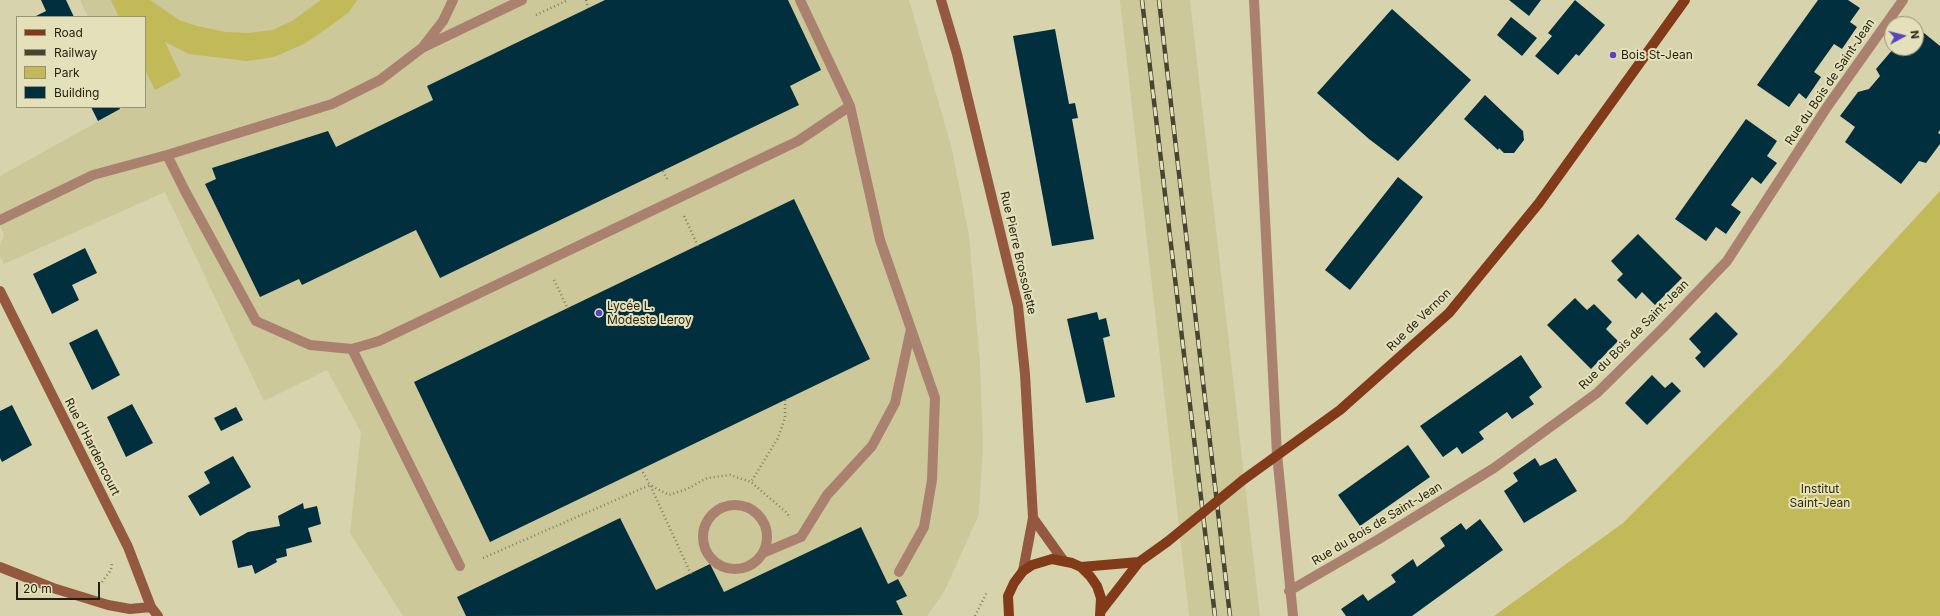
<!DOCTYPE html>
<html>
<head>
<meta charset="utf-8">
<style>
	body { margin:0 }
	#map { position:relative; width:1940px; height:616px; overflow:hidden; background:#d7d4ad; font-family:Inter,sans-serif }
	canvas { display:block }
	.legend { position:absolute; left:16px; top:16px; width:130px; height:92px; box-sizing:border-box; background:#e4e1ba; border:1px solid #969376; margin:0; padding:5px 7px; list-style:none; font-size:12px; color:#211f11 }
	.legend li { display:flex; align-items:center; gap:8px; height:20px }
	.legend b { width:20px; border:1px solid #969376 }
	.north { position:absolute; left:1884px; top:16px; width:40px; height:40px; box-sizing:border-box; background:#e4e1ba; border:1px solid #969376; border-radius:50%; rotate:83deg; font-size:11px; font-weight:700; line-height:16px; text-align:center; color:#211f11 }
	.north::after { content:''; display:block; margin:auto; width:14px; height:18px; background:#5645bd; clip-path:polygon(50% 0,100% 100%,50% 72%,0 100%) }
	.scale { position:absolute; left:16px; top:582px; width:84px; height:18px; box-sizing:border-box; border:2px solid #211f11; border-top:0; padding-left:5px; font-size:12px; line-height:14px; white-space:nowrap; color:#211f11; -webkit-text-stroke:3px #e4e1ba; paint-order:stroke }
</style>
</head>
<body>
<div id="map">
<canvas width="1940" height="616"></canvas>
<ul class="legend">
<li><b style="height:5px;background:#823a18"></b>Road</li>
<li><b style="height:5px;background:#474532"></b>Railway</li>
<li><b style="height:11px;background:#c2b958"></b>Park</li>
<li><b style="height:11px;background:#022f3d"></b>Building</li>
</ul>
<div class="north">N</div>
<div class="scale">20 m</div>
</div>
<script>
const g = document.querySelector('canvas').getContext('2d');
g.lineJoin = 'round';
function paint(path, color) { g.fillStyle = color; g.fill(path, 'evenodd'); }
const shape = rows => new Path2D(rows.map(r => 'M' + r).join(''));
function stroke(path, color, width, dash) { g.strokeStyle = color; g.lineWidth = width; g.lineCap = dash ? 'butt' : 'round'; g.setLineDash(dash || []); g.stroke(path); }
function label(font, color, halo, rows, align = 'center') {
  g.font = font + ' Inter,sans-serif'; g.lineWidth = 4; g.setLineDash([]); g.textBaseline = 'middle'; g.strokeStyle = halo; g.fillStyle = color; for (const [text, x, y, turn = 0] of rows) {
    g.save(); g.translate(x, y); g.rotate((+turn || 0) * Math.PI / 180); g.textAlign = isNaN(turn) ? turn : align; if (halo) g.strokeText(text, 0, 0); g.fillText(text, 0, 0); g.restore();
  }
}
const built = shape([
	[80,0,909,0,951,145,969,235,980,362,983,446,979,514,944,592,927,616,403,616,350,533,361,432,327,370,264,401,165,192,4,264,0,256,0,245,4,235,0,226,0,176,124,107,145,107,145,17,88,17],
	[1120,0,1190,0,1260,616,1189,616]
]);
const green = shape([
	[111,0,150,0,179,20,197,26,225,32,248,33,273,30,292,21,321,0,357,0,349,12,329,27,304,44,274,57,247,61,189,54,165,42,181,76,155,90,145,70,145,17,119,17],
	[1940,191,1940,616,1494,616,1623,523,1781,364]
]);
const building = shape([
	[41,0,66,0,74,17,34,17,46,11],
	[605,0,788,0,821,70,790,86,799,105,440,278,416,230,302,285,299,279,260,297,205,184,216,179,212,168,328,131,336,147,433,100,427,86],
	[1509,0,1541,0,1529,16],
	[1575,0,1605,25,1579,56,1576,54,1558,75,1535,56,1552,36,1548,33],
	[1818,0,1848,0,1860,8,1850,22,1857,27,1842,49,1834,44,1814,72,1821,77,1806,99,1799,93,1789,107,1757,85],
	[1392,9,1471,80,1398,161,1369,139,1317,93],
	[1511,17,1537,38,1522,56,1497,35],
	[1055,29,1069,104,1075,103,1078,118,1072,119,1094,239,1052,246,1013,36],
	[1924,33,1940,46,1940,130,1938,133,1940,134,1940,144,1926,163,1919,161,1901,184,1845,142,1855,127,1840,116,1858,92,1869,89,1880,76,1876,69,1894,48,1909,51,1912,48,1916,48,1916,43],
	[1485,95,1523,131,1524,140,1514,153,1504,153,1499,148,1498,150,1464,119],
	[91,107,119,107,120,109,98,121],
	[1746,119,1777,141,1767,156,1777,163,1761,184,1752,177,1731,205,1741,212,1726,234,1716,227,1706,241,1675,219],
	[1398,177,1423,197,1350,290,1325,270],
	[794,199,870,359,490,542,414,382],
	[1638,234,1682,278,1655,305,1642,292,1636,299,1617,280,1623,274,1611,261],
	[85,248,97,273,72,285,79,300,52,314,33,274],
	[1575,298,1587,310,1594,304,1612,322,1606,329,1618,341,1591,369,1547,325],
	[1097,312,1099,320,1106,318,1110,336,1103,338,1115,397,1086,403,1067,319],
	[1716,312,1738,334,1704,368,1695,358,1701,352,1689,339],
	[97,329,120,375,92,390,69,343],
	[1521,355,1542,387,1529,397,1534,404,1512,419,1507,412,1479,432,1484,439,1462,454,1457,447,1443,457,1420,426],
	[1652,375,1665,388,1672,382,1681,391,1647,425,1625,403],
	[132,404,153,443,126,457,107,417],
	[12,405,32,445,2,462,0,458,0,411],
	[236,407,243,420,221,431,214,418],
	[1408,445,1430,477,1360,526,1338,495],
	[233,456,251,487,200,516,188,496,210,483,204,472],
	[1535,458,1540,466,1556,458,1577,491,1524,523,1504,491,1518,481,1513,473],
	[303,503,304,509,317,506,321,524,308,528,312,542,286,549,287,556,276,559,277,562,255,574,252,565,238,568,232,541,248,532,280,526,278,516],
	[620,518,656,590,710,564,724,592,861,527,888,584,898,579,907,596,896,601,903,615,466,616,457,597],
	[1480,519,1503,550,1412,616,1346,616,1341,609,1363,594,1368,601,1396,582,1391,575,1413,559,1417,567,1445,546,1440,538,1461,523,1466,530]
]);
const path = shape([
	[586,0,588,8],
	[536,15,568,0],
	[663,171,668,181],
	[684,216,698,246],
	[554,280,568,309],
	[785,400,785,418,778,438,751,482,787,513,790,518],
	[483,558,650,485,641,469],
	[691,574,650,485,669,495,687,489,707,478,730,475,751,482],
	[102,582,111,570,112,562],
	[975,616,987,592]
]);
const lane = shape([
	[800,0,850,106,880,240,935,398,932,480,924,527,899,572],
	[1254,0,1277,454],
	[424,47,522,0],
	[167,155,332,104,380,80,422,48,443,21,453,0],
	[0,220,93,175,167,155,185,191,256,321,310,345,352,349,379,341,798,141,850,106],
	[352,349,460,566],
	'703 537a32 32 0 1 1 64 0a32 32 0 1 1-64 0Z',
	[763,553,801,537,827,495,872,446,895,403,911,329]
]);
const street = shape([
	[1277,454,1293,616],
	[1289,591,1379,539,1494,468,1597,393,1663,328,1727,261,1827,107,1903,0]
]);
const secondary = shape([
	[941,0,957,54,1018,306,1025,374,1033,518,1023,571],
	[0,291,128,547,151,607,158,616],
	[1033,518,1063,560],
	[0,567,53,588,108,605,130,609,151,607]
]);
const primary = shape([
	[1243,480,1340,410,1449,313,1539,203,1685,0],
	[1081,567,1139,562],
	[1101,611,1139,562,1167,542],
	[1009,616,1008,596,1014,583,1023,571,1032,565,1052,559,1072,563,1081,567,1090,576,1097,586,1101,598,1100,616]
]);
const rail = shape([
	[1142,0,1215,616],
	[1159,0,1230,616]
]);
const primaryBridge = shape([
	[1167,542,1243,480]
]);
const markers = [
	[1613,55,4,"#5645bd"],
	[599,313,4,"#5645bd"]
];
const poiNames = [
	["Bois St-Jean",1621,55],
	["Lycée L.",607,306],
	["Modeste Leroy",607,320]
];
const streetNames = [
	["Rue du Bois de Saint-Jean",1830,82,-56],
	["Rue Pierre Brossolette",1018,253,77],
	["Rue de Vernon",1419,320,-44],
	["Rue du Bois de Saint-Jean",1634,335,-45],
	["Rue d'Hardencourt",92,447,63],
	["Rue du Bois de Saint-Jean",1377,524,-31]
];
const parkNames = [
	["Institut",1820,489],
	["Saint-Jean",1820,503]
];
paint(built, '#ccc89a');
paint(green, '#c2b958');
paint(building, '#022f3d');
stroke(path, '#838165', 2.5, [1, 3]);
stroke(lane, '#aa816f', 10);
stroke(street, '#aa816f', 10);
stroke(secondary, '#94583f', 10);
stroke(primary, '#823a18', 10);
stroke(rail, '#474532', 4.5);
stroke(rail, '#e4e1ba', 3, [9]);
stroke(primaryBridge, '#823a18', 10);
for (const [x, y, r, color] of markers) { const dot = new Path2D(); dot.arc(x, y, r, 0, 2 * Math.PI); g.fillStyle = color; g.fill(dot); stroke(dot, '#e4e1ba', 1.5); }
label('12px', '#211f11', '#e4e1ba', poiNames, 'left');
label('12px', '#211f11', '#e4e1ba', streetNames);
label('12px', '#322e00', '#e4e1ba', parkNames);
</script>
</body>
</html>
